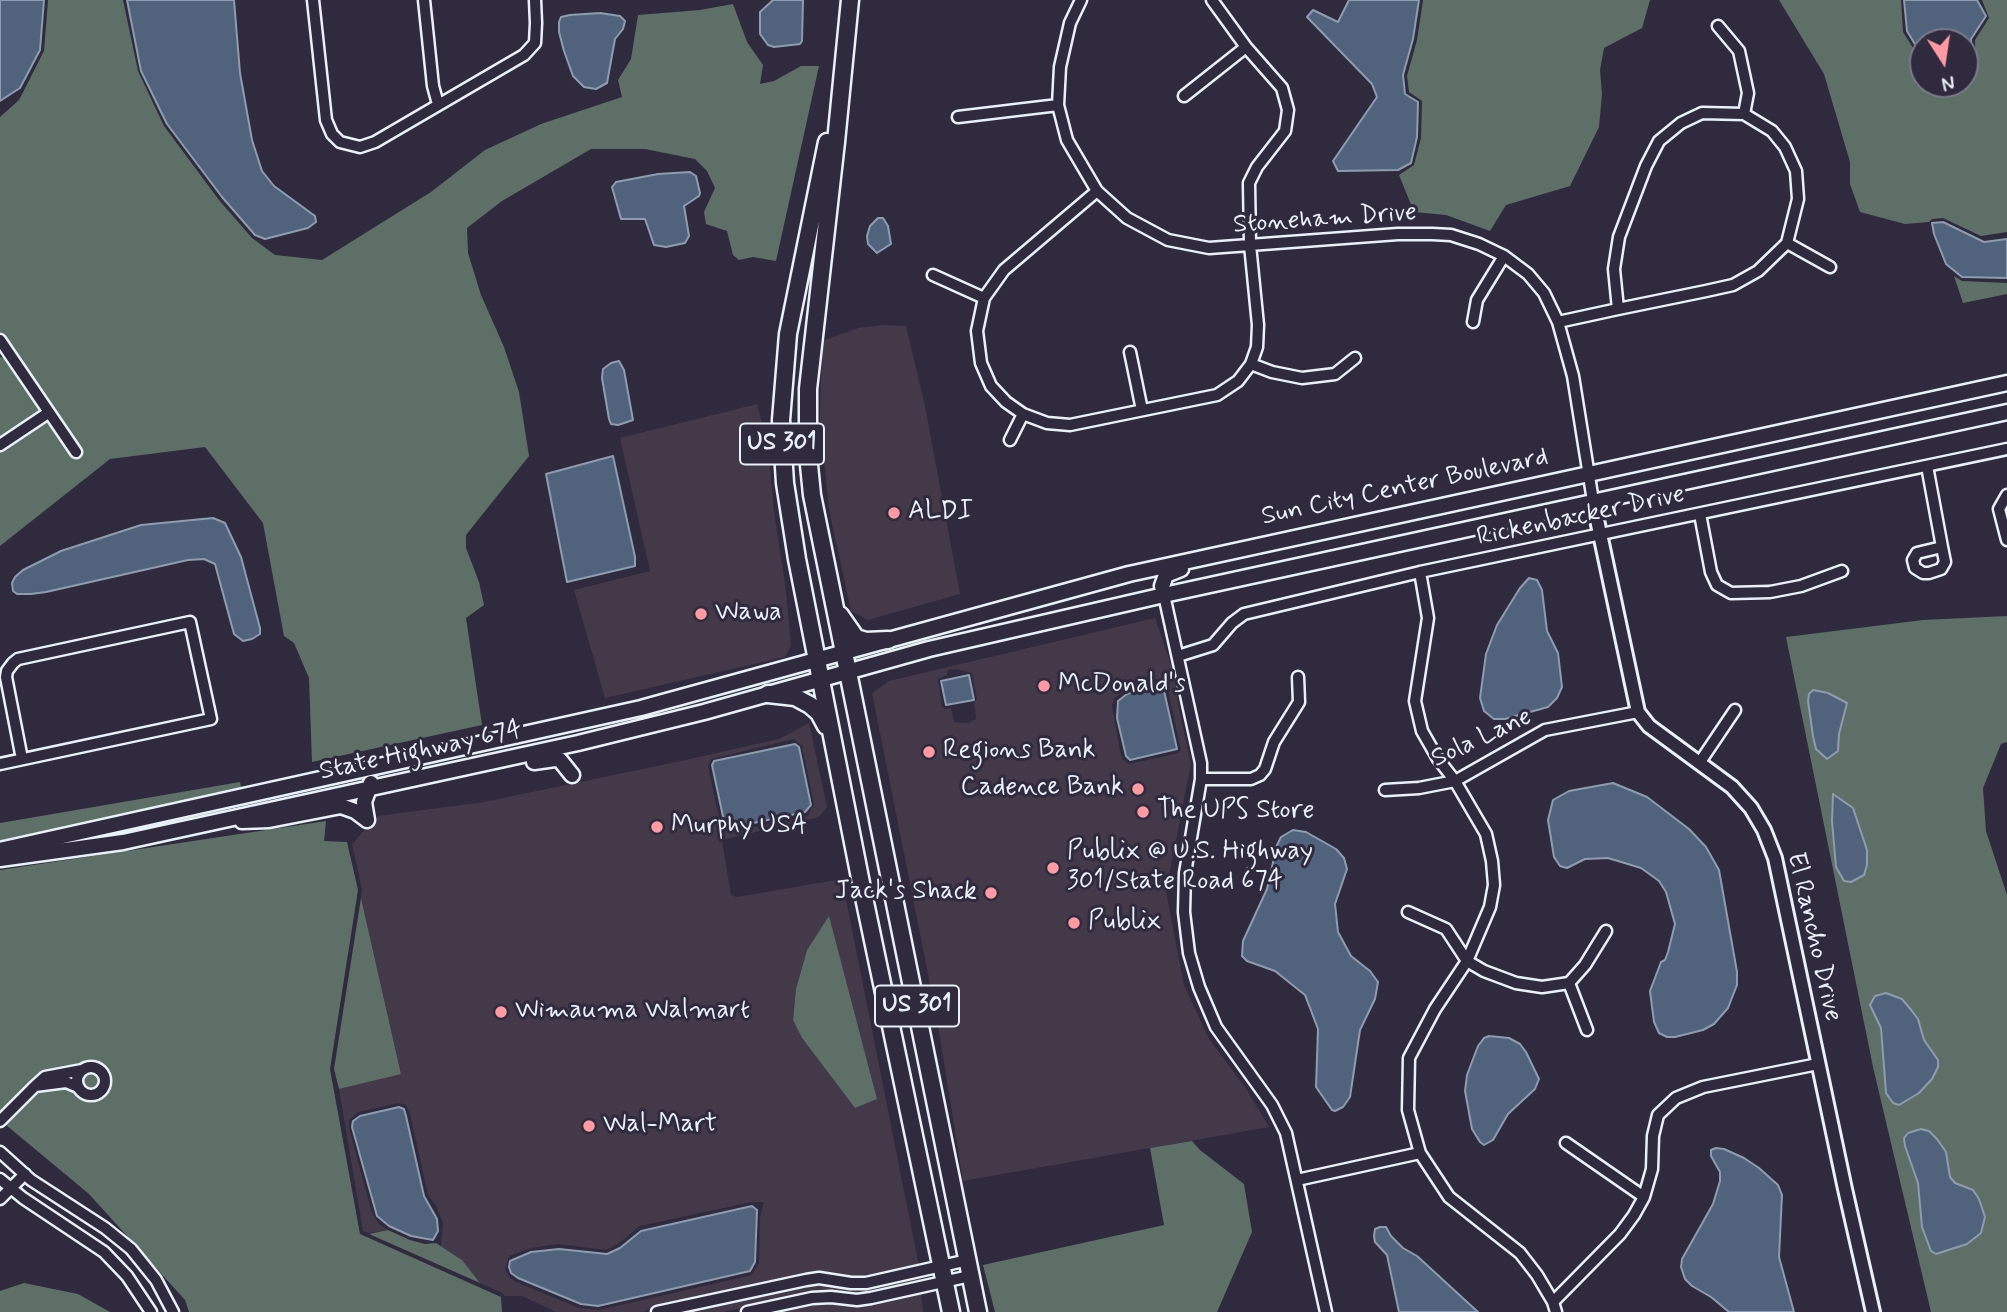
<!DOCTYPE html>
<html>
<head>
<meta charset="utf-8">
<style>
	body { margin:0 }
	#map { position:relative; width:2007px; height:1312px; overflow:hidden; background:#2f2a3d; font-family:Mynerve,sans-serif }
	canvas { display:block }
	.north { position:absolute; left:1909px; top:28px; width:70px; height:70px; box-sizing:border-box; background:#2f2a3d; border:2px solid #797a88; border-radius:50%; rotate:168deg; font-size:19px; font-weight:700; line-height:28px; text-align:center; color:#e8f1f8 }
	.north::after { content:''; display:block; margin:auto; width:24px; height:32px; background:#ff9aa2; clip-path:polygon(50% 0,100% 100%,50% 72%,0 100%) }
</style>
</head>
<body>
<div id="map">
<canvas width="2007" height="1312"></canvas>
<div class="north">N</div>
</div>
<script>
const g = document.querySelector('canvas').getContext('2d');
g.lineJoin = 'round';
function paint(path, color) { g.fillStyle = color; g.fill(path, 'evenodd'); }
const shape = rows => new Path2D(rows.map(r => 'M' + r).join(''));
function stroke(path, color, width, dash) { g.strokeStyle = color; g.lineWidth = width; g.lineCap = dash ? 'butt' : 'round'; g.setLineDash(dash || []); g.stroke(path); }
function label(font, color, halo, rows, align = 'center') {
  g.font = font + ' Mynerve,sans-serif'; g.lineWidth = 6; g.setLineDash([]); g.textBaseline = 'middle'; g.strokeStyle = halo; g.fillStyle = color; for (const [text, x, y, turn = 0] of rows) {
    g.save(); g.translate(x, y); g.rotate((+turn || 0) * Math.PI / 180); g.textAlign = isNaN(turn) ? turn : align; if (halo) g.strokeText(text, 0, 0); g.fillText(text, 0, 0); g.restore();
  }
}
const built = shape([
	[883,325,906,326,925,406,960,594,868,620,851,611,829,510,820,419,822,341,858,328],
	[757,404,768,445,774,511,786,591,791,646,785,657,605,698,574,590,650,571,620,438],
	[1155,618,1174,673,1178,704,1191,764,1166,891,1184,985,1209,1039,1245,1087,1269,1127,963,1181,937,1019,872,693,889,681],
	[956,669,972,673,977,699,974,704,976,719,968,723,954,722,951,708,945,709,942,707,938,679,947,675,948,670],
	[1156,679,1167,685,1181,751,1178,753,1129,764,1123,760,1120,751,1112,705,1115,698,1125,690],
	[809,723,827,807,819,817,722,840,731,895,737,897,842,879,919,1266,866,1278,851,1278,819,1273,805,1275,653,1308,643,1312,556,1312,522,1296,505,1296,502,1293,480,1283,462,1260,441,1246,443,1223,436,1206,428,1195,410,1114,406,1105,398,1103,358,1112,349,1120,349,1128,372,1213,379,1224,388,1230,369,1233,363,1231,339,1089,401,1073,361,898,362,889,352,844,367,827,371,826,378,816,484,802,681,761,779,739],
	[794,739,802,746,814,804,808,816,731,832,723,830,721,827,708,766,711,759],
	[829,917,877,1099,855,1108,802,1038,793,1020,796,989,807,950],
	[752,1202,764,1202,760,1218,759,1263,752,1275,599,1310,579,1308,516,1282,509,1277,505,1269,509,1256,531,1248,558,1244,606,1250,618,1244,640,1226],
	[920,1276,920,1282,857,1295,830,1292,811,1293,723,1312,681,1312,819,1283,850,1288,867,1288],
	[921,1292,923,1312,772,1312,813,1303,831,1302,858,1305]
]);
const green = shape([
	[48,0,123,0,138,71,164,126,219,200,252,238,275,255,322,260,431,192,485,150,541,124,622,97,618,80,631,59,638,15,700,10,733,4,747,42,763,65,760,84,774,81,801,66,819,66,776,261,753,257,739,260,733,255,727,231,706,224,704,212,715,188,707,171,695,159,645,149,591,149,502,201,467,228,468,253,481,295,504,347,519,392,529,456,466,535,466,548,479,582,484,605,466,618,482,725,312,762,309,678,294,643,284,636,263,523,205,447,110,459,0,546,0,451,47,420,75,459,83,453,0,332,0,117,19,100,44,51],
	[1423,0,1650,0,1642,28,1604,48,1600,70,1602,94,1599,127,1570,186,1506,205,1490,231,1446,215,1414,212,1399,175,1414,165,1421,138,1422,101,1409,92,1407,76,1417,40],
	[1779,0,1901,0,1903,32,1923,64,1923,84,1942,84,1945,86,1965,84,1976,75,1975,40,1989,18,1982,0,2007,0,2007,232,1981,236,1943,218,1932,219,1929,222,1905,224,1860,212,1850,184,1850,162,1824,74],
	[1954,276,1962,281,2007,283,2007,294,1963,303],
	[0,357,7,359,42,412,0,439],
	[2007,616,2007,742,2001,744,1983,788,1986,831,2007,895,2007,1312,1931,1312,1873,1067,1786,637,1923,620],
	[240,782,242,792,0,844,0,823],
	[326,821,324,841,347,842,358,890,330,1069,360,1234,501,1297,502,1312,189,1312,185,1300,89,1194,0,1120,0,870],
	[361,898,401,1074,339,1089,334,1069],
	[829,916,877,1099,855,1108,802,1038,793,1020,796,989,807,950],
	[1192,1141,1200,1150,1244,1184,1252,1232,1217,1312,995,1312,983,1265,1164,1225,1150,1148],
	[388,1230,410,1240,425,1244,436,1243,462,1260,480,1283,369,1234],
	[24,1283,78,1294,110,1312,0,1312,0,1291]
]);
const water = shape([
	[0,0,44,0,40,50,20,88,0,101,0,0],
	[127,0,234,0,240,73,252,140,262,171,274,186,315,216,316,222,308,228,265,239,255,235,222,197,167,124,141,71,127,0],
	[773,0,803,0,802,41,800,44,774,47,768,45,760,34,760,12,773,0],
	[1349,0,1419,0,1413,39,1403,75,1405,94,1418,102,1417,137,1411,163,1398,170,1338,171,1333,161,1377,97,1372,84,1307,17,1313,10,1338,22,1349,0],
	[1904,0,1977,0,1986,16,1971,39,1973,72,1965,77,1965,42,1923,42,1923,58,1922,56,1907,31,1904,0],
	[600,13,620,16,625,21,623,29,615,39,607,83,596,89,584,87,573,76,564,51,559,32,559,22,561,17,570,15,600,13],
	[690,172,696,176,700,193,699,196,684,206,689,236,685,243,666,247,654,245,645,219,621,219,612,187,616,182,658,174,690,172],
	[878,218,883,218,888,226,891,244,877,253,868,244,867,236,870,226,878,218],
	[1943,222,1984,242,2007,239,2007,278,1962,277,1946,264,1934,234,1932,223,1943,222],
	[619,361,624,370,633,420,618,425,611,424,609,419,602,378,603,369,611,363,619,361],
	[613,456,635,557,635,566,567,582,546,474,613,456],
	[213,518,225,523,241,557,260,628,260,634,252,639,243,641,234,634,215,564,204,559,188,560,46,592,31,594,17,594,13,591,12,583,15,577,23,570,61,551,141,525,213,518],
	[1529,578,1537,580,1542,590,1547,631,1558,653,1562,687,1557,698,1548,707,1505,719,1494,719,1484,711,1480,698,1486,654,1497,625,1520,588,1529,578],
	[969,675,974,700,946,705,941,681,969,675],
	[1156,684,1163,686,1177,749,1130,760,1126,756,1117,718,1118,701,1127,694,1156,684],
	[1813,690,1828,693,1847,703,1839,734,1838,751,1827,759,1816,749,1813,736,1808,701,1809,694,1813,690],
	[795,744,799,747,811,805,805,812,730,828,725,826,712,765,714,761,795,744],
	[1613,783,1647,797,1689,829,1706,847,1719,870,1737,972,1737,985,1728,1008,1714,1024,1703,1030,1675,1037,1667,1037,1659,1033,1654,1022,1650,991,1661,962,1665,960,1668,952,1675,924,1666,892,1659,881,1641,868,1608,858,1585,859,1567,868,1560,866,1554,857,1548,820,1553,800,1569,791,1613,783],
	[1833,794,1853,808,1867,850,1867,865,1864,875,1851,882,1844,881,1836,867,1832,821,1833,794],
	[1293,830,1306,832,1336,849,1344,858,1347,869,1335,904,1338,932,1351,956,1370,971,1378,982,1375,999,1360,1030,1350,1097,1343,1107,1335,1111,1332,1110,1316,1087,1318,1029,1305,995,1275,971,1247,961,1242,956,1243,941,1267,889,1277,845,1281,837,1293,830],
	[1886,993,1902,999,1912,1011,1918,1019,1924,1040,1938,1060,1938,1067,1932,1079,1919,1093,1899,1105,1893,1103,1886,1093,1881,1028,1870,1005,1875,996,1886,993],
	[1489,1036,1509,1038,1520,1044,1526,1052,1539,1079,1535,1089,1508,1114,1493,1140,1484,1145,1480,1142,1472,1129,1465,1091,1467,1075,1478,1046,1484,1038,1489,1036],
	[399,1107,404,1109,406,1116,424,1196,437,1219,438,1231,433,1240,411,1236,389,1226,377,1216,352,1127,353,1121,360,1116,399,1107],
	[1921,1129,1929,1131,1937,1139,1946,1152,1950,1177,1955,1183,1973,1190,1979,1199,1985,1217,1981,1233,1967,1244,1936,1254,1931,1251,1922,1227,1918,1183,1905,1146,1904,1138,1908,1133,1921,1129],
	[1716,1148,1724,1149,1744,1158,1759,1168,1778,1185,1782,1195,1779,1257,1794,1312,1729,1312,1711,1297,1692,1286,1685,1279,1681,1267,1682,1259,1713,1204,1720,1181,1720,1172,1711,1156,1711,1150,1716,1148],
	[752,1206,757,1210,755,1262,750,1271,598,1306,581,1304,518,1278,511,1273,509,1267,510,1261,531,1252,559,1249,607,1254,620,1248,641,1231,752,1206],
	[1380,1227,1386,1227,1391,1236,1403,1248,1417,1256,1478,1312,1399,1312,1387,1255,1375,1242,1374,1236,1375,1229,1380,1227]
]);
const minor = shape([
	[313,0,326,120,332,134,340,142,360,147,375,142,524,55,535,43,536,23,535,0],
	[424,0,433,86,438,104],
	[1081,0,1070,23,1060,67,1058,105,1067,140,1097,191,1127,218,1168,240,1209,248,1398,234,1432,234,1451,235,1479,244,1504,256,1528,274,1544,293,1558,322,1573,376,1593,501],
	[1718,26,1739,51,1748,93,1744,114],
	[1184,96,1246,47],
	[958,117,1058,105],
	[1097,191,1004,270,984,298,977,331,981,363,991,386,1006,402,1023,414,1047,423,1070,425,1217,395,1238,381,1251,364,1257,347,1258,325,1250,245,1249,183,1257,167,1285,131,1288,110,1282,88,1246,47,1212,0],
	[1787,243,1830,267],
	[933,275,984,298],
	[1473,322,1477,300,1504,256],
	[1558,322,1572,319,1618,309,1706,291,1733,285,1758,271,1787,243,1798,199,1796,171,1785,147,1772,131,1744,114,1702,113,1681,123,1659,141,1646,166,1619,237,1614,269,1618,309],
	[0,340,76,452],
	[1130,352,1142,410],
	[1251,364,1272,372,1302,378,1335,374,1355,358],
	[1010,440,1023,414],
	[0,445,48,413],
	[1927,466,1942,547,1945,562,1941,569,1929,573,1923,573,1915,568,1913,560,1917,553,1942,547],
	[2007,495,1999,509,2007,540],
	[1700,514,1711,572,1717,585,1731,593,1770,592,1801,586,1842,571],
	[1420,572,1428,618,1415,701,1422,731,1438,759,1455,781,1486,834,1492,861,1494,885,1490,907,1467,961,1435,1009,1409,1058,1408,1110,1420,1153,1449,1197,1520,1253,1537,1275,1553,1302,1556,1312],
	[1164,595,1201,763,1201,779,1185,873,1184,912,1189,953,1199,987,1216,1027,1272,1105,1286,1133,1326,1312],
	[1178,656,1213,645,1232,623,1244,614,1420,572,2007,449],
	[1700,762,1735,710],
	[0,764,211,719,190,622,18,659,13,663,7,671,6,677,22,759],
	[1201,779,1251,779,1260,775,1265,769,1274,742,1299,702,1298,677],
	[1385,790,1419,788,1455,781,1545,730,1638,712],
	[1408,912,1446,929,1467,961,1484,971,1516,983,1542,987,1569,983,1585,965,1606,931],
	[1569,983,1587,1030],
	'77 1081a14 14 0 1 1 28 0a14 14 0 1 1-28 0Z',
	[78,1087,66,1082,35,1086,45,1077,82,1070],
	[0,1121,35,1086],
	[1566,1143,1644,1197],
	[0,1152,31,1180,105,1228,131,1249,156,1280,173,1312],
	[0,1179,23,1198,104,1252,127,1276,151,1312],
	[1297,1180,1420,1153],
	[0,1199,25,1174],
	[1553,1302,1620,1234,1634,1215,1644,1197,1652,1169,1653,1136,1658,1115,1676,1098,1703,1087,1818,1064],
	[657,1312,806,1280,819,1278,851,1283,866,1283,968,1260],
	[747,1312,812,1298,831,1297,857,1300,871,1298,970,1276]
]);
const tertiary = shape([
	[1593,501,1638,712,1649,726,1732,787,1751,808,1764,830,1775,858,1845,1189,1873,1312]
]);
const secondary = shape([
	[1164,595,1162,586,1166,575,1181,569],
	[534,762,555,759,560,760,572,775],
	[367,820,364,802,371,783],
	[242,821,269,820,341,806,355,811,367,820],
	[0,850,641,708,1129,574,2007,383],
	[0,859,123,842,578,743,704,712,929,649,1164,595,2007,412]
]);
const primary = shape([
	[850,0,836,142,808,389,808,455,812,495,978,1312],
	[827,142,788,334,781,420,785,483,797,559,862,888,951,1312],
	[840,615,856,638,866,641,888,640],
	[768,694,795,697,810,705,819,713,826,726]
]);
const markers = [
	[894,513,7,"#ff9aa2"],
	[701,614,7,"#ff9aa2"],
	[1044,686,7,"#ff9aa2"],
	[929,752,7,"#ff9aa2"],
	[1138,789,7,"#ff9aa2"],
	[1143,812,7,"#ff9aa2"],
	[657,827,7,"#ff9aa2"],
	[1053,868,7,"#ff9aa2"],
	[991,893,7,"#ff9aa2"],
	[1074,923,7,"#ff9aa2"],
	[501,1012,7,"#ff9aa2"],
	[589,1126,7,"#ff9aa2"]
];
const shields = [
	[782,444,84],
	[917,1006,84]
];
const shieldNames = [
	["US 301",782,444],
	["US 301",917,1006]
];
const streetNames = [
	["Stoneham Drive",1325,220,-4],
	["Sun City Center Boulevard",1405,488,-12],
	["Rickenbacker Drive",1581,517,-12],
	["Sola Lane",1482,739,-25],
	["State Highway 674",421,752,-12],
	["El Rancho Drive",1813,937,77]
];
const poiNames = [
	["ALDI",908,513],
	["Wawa",715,614],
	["McDonald's",1058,686],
	["Regions Bank",943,752],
	["Cadence Bank",1124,789,"right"],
	["The UPS Store",1157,812],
	["Murphy USA",671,827],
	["Publix @ U.S. Highway",1067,853],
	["301/State Road 674",1067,883],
	["Jack's Shack",977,893,"right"],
	["Publix",1088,923],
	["Wimauma Walmart",515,1012],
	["Wal-Mart",603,1126]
];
paint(built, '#433949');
paint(green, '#5e6f67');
paint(water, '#51637c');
stroke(water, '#8d9cae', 2);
stroke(minor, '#e8f1f8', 15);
stroke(tertiary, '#e8f1f8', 18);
stroke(secondary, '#e8f1f8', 19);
stroke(primary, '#e8f1f8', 21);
stroke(minor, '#2f2a3d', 10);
stroke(tertiary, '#2f2a3d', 12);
stroke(secondary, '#2f2a3d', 14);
stroke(primary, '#2f2a3d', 16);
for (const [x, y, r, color] of markers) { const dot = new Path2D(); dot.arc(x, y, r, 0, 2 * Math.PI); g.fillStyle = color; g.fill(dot); stroke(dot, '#2f2a3d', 2.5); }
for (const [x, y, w] of shields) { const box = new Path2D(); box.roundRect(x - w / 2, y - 20.5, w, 41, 5); g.fillStyle = '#2f2a3d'; g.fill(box); stroke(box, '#e8f1f8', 2); }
label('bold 24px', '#e8f1f8', null, shieldNames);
label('26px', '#e8f1f8', '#2f2a3d', streetNames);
label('26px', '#e8f1f8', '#2f2a3d', poiNames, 'left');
</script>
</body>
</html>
